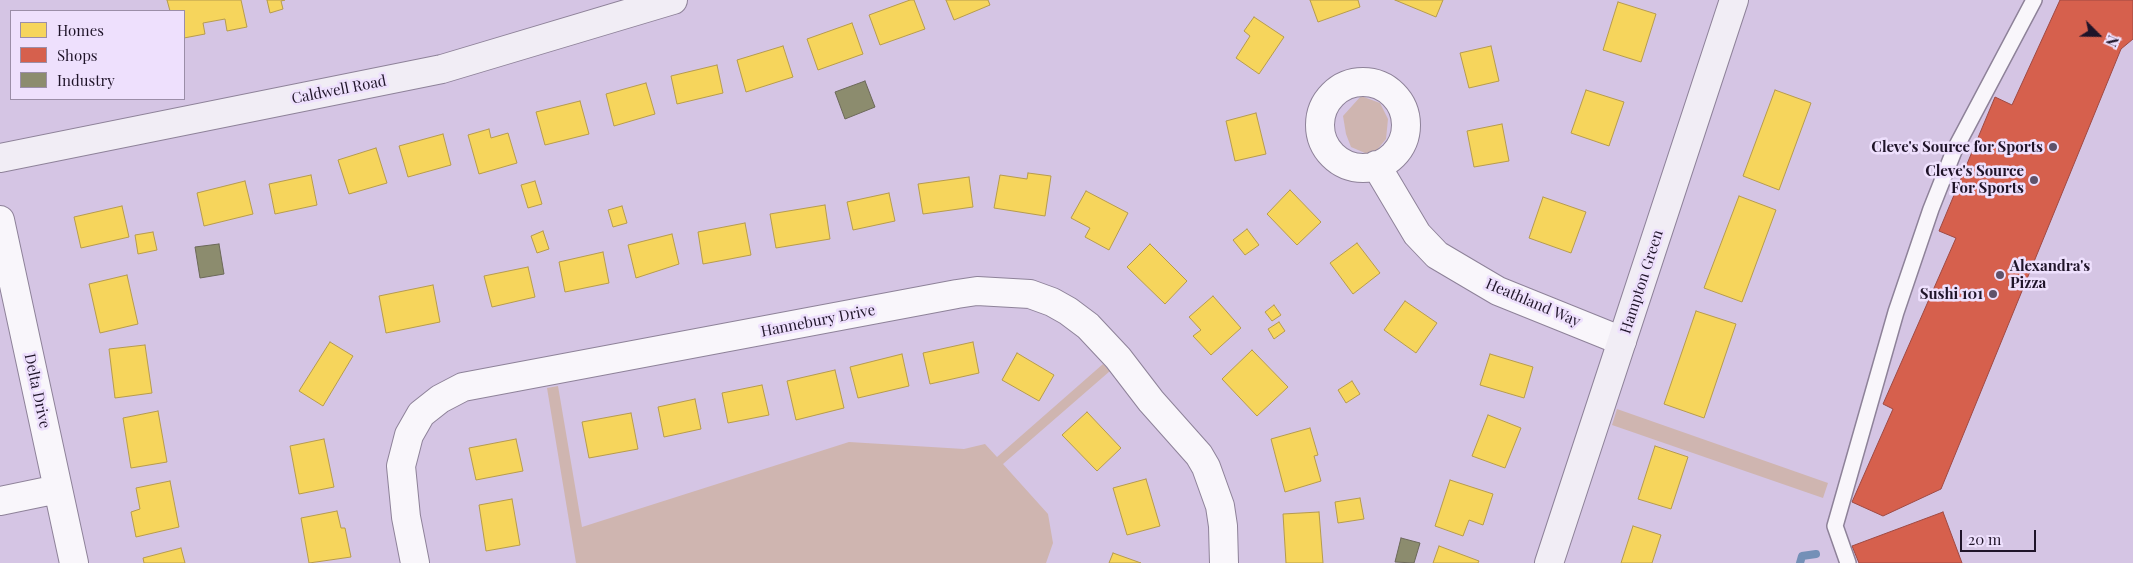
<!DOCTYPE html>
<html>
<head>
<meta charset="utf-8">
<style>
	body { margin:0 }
	#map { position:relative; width:2133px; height:563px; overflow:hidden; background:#d5c5e4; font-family:"Playfair Display",serif }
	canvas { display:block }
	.legend { position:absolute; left:10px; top:10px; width:175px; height:90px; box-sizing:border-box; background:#eee0fd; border:1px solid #9b8ea8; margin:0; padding:6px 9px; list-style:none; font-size:15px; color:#1f1429 }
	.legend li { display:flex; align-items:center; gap:10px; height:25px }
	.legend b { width:25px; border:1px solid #9b8ea8 }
	.north { position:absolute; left:2073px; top:10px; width:50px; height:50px; -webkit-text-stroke:4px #eee0fd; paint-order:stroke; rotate:113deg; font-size:14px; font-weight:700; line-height:20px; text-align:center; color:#1f1429 }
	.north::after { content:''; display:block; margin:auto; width:18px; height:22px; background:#1f1429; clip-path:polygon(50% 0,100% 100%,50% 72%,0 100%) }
	.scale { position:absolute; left:1960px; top:530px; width:76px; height:22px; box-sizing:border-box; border:2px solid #1f1429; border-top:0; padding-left:6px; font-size:15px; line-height:18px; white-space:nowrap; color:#1f1429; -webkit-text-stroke:4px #eee0fd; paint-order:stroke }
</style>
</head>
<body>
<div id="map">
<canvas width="2133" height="563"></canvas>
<ul class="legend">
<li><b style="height:14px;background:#f6d55c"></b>Homes</li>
<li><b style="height:14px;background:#d6604d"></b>Shops</li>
<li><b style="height:14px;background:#8c8c6e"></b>Industry</li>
</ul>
<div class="north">N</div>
<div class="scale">20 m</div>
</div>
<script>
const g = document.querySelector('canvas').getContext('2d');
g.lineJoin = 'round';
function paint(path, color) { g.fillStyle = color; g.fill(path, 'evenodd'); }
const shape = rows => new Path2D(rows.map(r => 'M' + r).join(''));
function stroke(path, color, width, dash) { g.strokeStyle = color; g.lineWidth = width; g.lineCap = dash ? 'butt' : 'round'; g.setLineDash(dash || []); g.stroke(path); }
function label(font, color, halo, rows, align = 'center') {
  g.font = font + ' "Playfair Display",serif'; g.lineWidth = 5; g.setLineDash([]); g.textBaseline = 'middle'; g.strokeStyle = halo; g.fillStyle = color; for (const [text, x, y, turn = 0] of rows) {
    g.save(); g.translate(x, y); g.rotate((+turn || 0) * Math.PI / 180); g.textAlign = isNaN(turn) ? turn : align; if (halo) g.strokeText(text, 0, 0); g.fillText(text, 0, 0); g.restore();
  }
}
const green = shape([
	[1361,96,1380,103,1388,119,1386,139,1372,156,1351,147,1346,134,1343,116],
	[1103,364,1110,371,1003,464,1048,514,1053,543,1046,563,576,563,547,388,558,386,582,527,849,442,964,449,985,444,997,457],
	[1617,409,1828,483,1823,498,1612,425]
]);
const homes = shape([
	[167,0,241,0,247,27,227,31,225,19,203,23,205,34,184,38,184,11,170,11,167,0],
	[267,0,285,0,281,1,283,9,270,13,267,0],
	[910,0,914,0,925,29,880,45,869,15,910,0],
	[946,0,988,0,990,5,954,20,946,0],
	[1310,0,1358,0,1360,7,1318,22,1310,0],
	[1395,0,1443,0,1436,17,1395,0],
	[1618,2,1656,14,1641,62,1603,50,1618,2],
	[1254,17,1284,37,1259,74,1236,58,1250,36,1244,31,1254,17],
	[852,23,863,54,818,70,807,39,852,23],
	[783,46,793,77,746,92,737,60,783,46],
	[1491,46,1499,81,1469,88,1460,53,1491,46],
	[717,65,723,93,677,104,671,76,717,65],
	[646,83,655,114,614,126,606,94,646,83],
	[1586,90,1624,102,1609,146,1571,133,1586,90],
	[1775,90,1811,103,1779,190,1743,176,1775,90],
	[580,101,589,134,545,145,536,112,580,101],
	[1256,113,1266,154,1235,161,1226,121,1256,113],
	[1502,124,1509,161,1474,167,1467,131,1502,124],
	[489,129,491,138,508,133,517,163,479,174,468,135,489,129],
	[443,134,451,165,408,177,399,146,443,134],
	[376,148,387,183,349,194,338,160,376,148],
	[1028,173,1051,176,1045,216,994,208,1000,175,1027,179,1028,173],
	[311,175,317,205,275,214,269,184,311,175],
	[969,177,973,207,923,214,918,184,969,177],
	[245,181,253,214,204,226,197,193,245,181],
	[535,181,542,204,528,208,521,185,535,181],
	[1290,190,1321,222,1297,245,1267,214,1290,190],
	[1086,191,1128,213,1109,250,1085,237,1090,228,1071,218,1086,191],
	[889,193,895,221,853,230,847,202,889,193],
	[1739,196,1776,210,1742,302,1704,288,1739,196],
	[1543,197,1586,212,1571,253,1529,238,1543,197],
	[825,205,830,239,776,248,770,214,825,205],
	[122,206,129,237,81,248,74,217,122,206],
	[622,206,627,223,613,227,608,210,622,206],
	[745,223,751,255,703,264,698,232,745,223],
	[1247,229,1259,245,1245,255,1233,240,1247,229],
	[543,231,549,249,537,253,531,236,543,231],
	[153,232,157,250,138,254,135,235,153,232],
	[672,234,679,264,636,278,628,245,672,234],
	[1357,243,1380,273,1353,294,1330,263,1357,243],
	[1150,244,1187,281,1165,304,1127,267,1150,244],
	[603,252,609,283,565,292,559,262,603,252],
	[528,267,535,297,492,307,484,276,528,267],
	[127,275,138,324,100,333,89,284,127,275],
	[433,285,440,322,386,333,379,296,433,285],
	[1213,296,1241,328,1211,355,1193,336,1201,330,1189,317,1213,296],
	[1405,301,1437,323,1416,353,1384,330,1405,301],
	[1274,305,1281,315,1272,321,1265,312,1274,305],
	[1696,311,1736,324,1704,418,1664,404,1696,311],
	[1279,322,1285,331,1274,339,1268,329,1279,322],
	[330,342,353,356,323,406,299,391,330,342],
	[973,342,979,373,930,384,923,353,973,342],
	[145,345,152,393,115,398,109,349,145,345],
	[1252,350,1288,387,1257,416,1222,379,1252,350],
	[1017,353,1054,375,1039,401,1002,380,1017,353],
	[902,354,909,386,858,398,850,367,902,354],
	[1490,354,1533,367,1524,398,1480,385,1490,354],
	[835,370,844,408,796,420,787,381,835,370],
	[1352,381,1360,394,1346,403,1338,390,1352,381],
	[762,385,769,415,728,423,722,393,762,385],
	[695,399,701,429,664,437,658,407,695,399],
	[158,411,167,462,131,468,123,418,158,411],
	[1087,412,1121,448,1097,471,1062,435,1087,412],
	[631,413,638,449,589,458,582,422,631,413],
	[1488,415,1521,428,1505,468,1472,456,1488,415],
	[1310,428,1318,455,1314,456,1321,481,1285,492,1271,439,1310,428],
	[324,439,334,487,299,494,290,446,324,439],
	[516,439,523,471,476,480,469,448,516,439],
	[1655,446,1688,457,1671,509,1638,499,1655,446],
	[1146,479,1160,526,1127,535,1113,488,1146,479],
	[1450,480,1493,494,1483,525,1469,520,1463,536,1435,526,1450,480],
	[170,481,179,527,136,537,131,512,140,509,136,488,170,481],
	[1360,498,1364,519,1338,523,1335,502,1360,498],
	[512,499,520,545,486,551,479,505,512,499],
	[337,511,341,528,345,528,351,557,309,563,301,518,337,511],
	[1319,512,1323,563,1286,563,1283,514,1319,512],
	[1633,526,1661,535,1652,563,1621,563,1633,526],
	[1439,546,1479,561,1478,563,1433,563,1439,546],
	[181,548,185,563,144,563,143,558,181,548],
	[1113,553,1141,563,1109,563,1113,553]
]);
const shops = shape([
	[2060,0,2133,0,2133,39,2121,49,1941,489,1883,516,1852,502,1893,409,1883,404,1956,238,1939,231,1995,97,2012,105,2060,0],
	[1943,512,1962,563,1859,563,1852,546,1943,512]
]);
const industry = shape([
	[865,81,875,107,845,119,835,92,865,81],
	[219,244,224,274,200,278,195,247,219,244],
	[1401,538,1420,543,1414,563,1395,562,1401,538]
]);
const stream = shape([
	[1800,563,1802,556,1816,554]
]);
const lane = shape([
	[1848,563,1835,526,1896,312,1931,209,1954,151,2034,0]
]);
const street = shape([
	'1320 125a43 43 0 1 1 86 0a43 43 0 1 1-86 0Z',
	[1376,165,1417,234,1437,255,1498,291,1622,341],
	[0,220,74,563],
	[0,501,58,489],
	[415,563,406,517,401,466,409,435,421,414,440,399,463,387,957,294,977,291,1030,294,1052,302,1068,311,1088,326,1118,358,1151,401,1199,455,1206,467,1220,506,1223,526,1224,563]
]);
const secondary = shape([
	[0,158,442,69,673,0],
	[1549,563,1734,0]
]);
const markers = [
	[2053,147,5,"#5f526a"],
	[2034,180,5,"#5f526a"],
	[2000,275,5,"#5f526a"],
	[1993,294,5,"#5f526a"]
];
const streetNames = [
	["Caldwell Road",339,90,-11],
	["Hampton Green",1642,282,-72],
	["Heathland Way",1533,303,23],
	["Hannebury Drive",818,321,-11],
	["Delta Drive",37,391,78]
];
const poiNames = [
	["Cleve's Source for Sports",2043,147],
	["Cleve's Source",2024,171],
	["For Sports",2024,188],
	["Alexandra's",2010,266,"left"],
	["Pizza",2010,283,"left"],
	["Sushi 101",1983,294]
];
paint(green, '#cfb5b0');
paint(homes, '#f6d55c');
stroke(homes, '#b69b4d', 1);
paint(shops, '#d6604d');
stroke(shops, '#9f4942', 1);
paint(industry, '#8c8c6e');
stroke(industry, '#6b6859', 1);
stroke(stream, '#7490b7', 8);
stroke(lane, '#8e8299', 18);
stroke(street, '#8e8299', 30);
stroke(secondary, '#8e8299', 30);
stroke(lane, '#f9f6fb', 15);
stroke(street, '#f9f6fb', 28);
stroke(secondary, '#f1edf5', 28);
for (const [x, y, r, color] of markers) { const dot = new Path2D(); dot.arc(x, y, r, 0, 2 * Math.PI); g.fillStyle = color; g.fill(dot); stroke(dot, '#eee0fd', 2); }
label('15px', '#1f1429', '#eee0fd', streetNames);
label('bold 15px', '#1f1429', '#eee0fd', poiNames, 'right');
</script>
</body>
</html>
